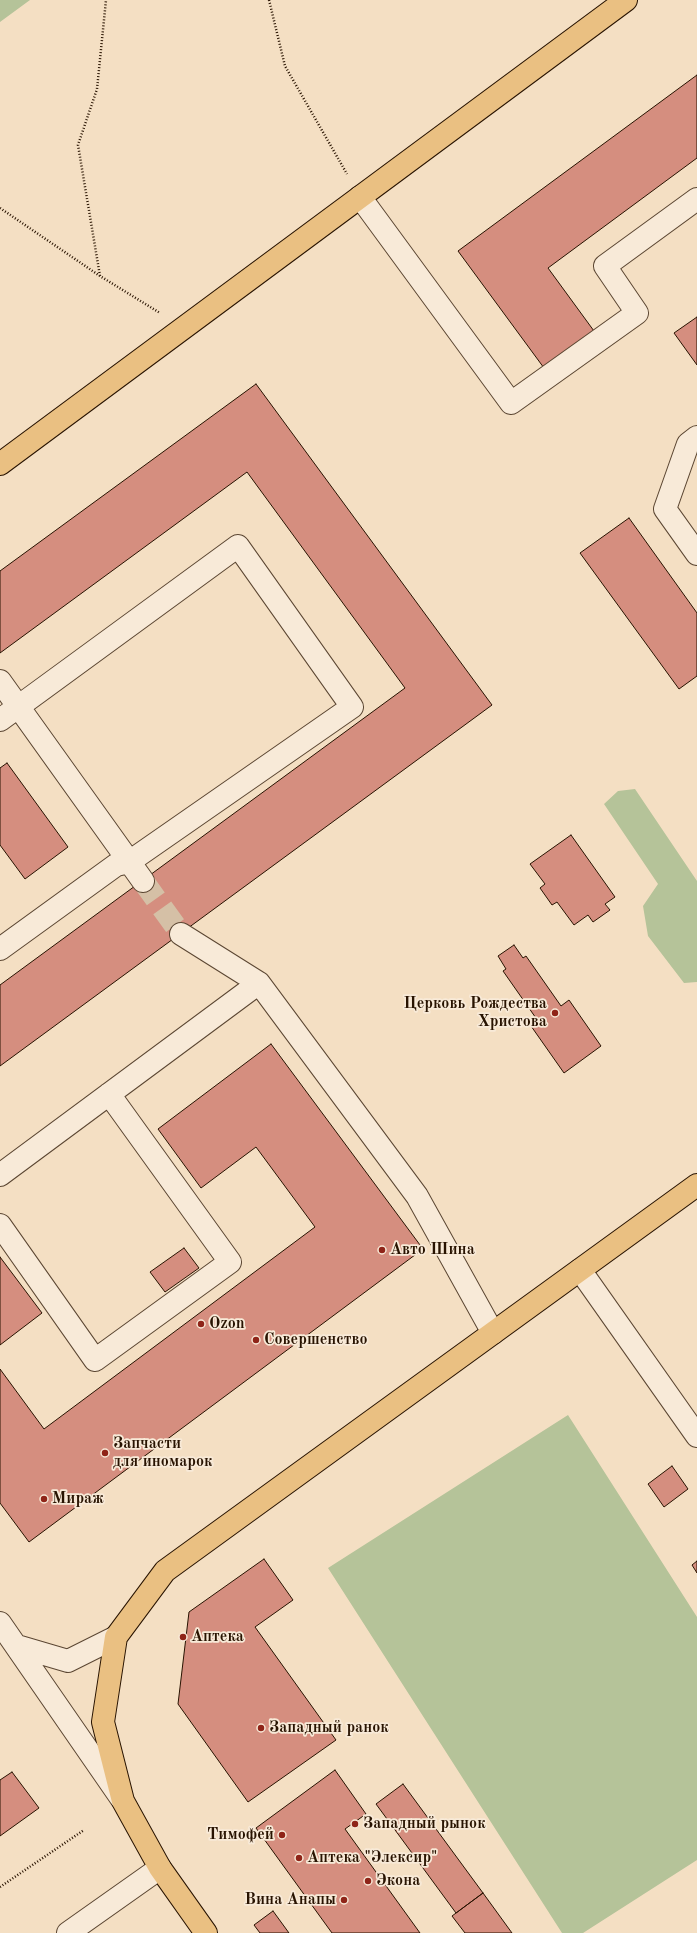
<!DOCTYPE html>
<html>
<head>
<meta charset="utf-8">
<style>
	body { margin:0 }
	canvas { display:block; background:#f4dfc3 }
</style>
</head>
<body>
<canvas width="697" height="1933"></canvas>
<script>
const g = document.querySelector('canvas').getContext('2d');
g.lineJoin = 'round';
function paint(path, color) { g.fillStyle = color; g.fill(path, 'evenodd'); }
const shape = rows => new Path2D(rows.map(r => 'M' + r).join(''));
function stroke(path, color, width, dash) { g.strokeStyle = color; g.lineWidth = width; g.lineCap = dash ? 'butt' : 'round'; g.setLineDash(dash || []); g.stroke(path); }
function label(font, color, halo, rows, align = 'center') {
  g.font = font + ' "Old Standard TT",serif'; g.lineWidth = 3.5; g.setLineDash([]); g.textBaseline = 'middle'; g.strokeStyle = halo; g.fillStyle = color; for (const [text, x, y, turn = 0] of rows) {
    g.save(); g.translate(x, y); g.rotate((+turn || 0) * Math.PI / 180); g.textAlign = isNaN(turn) ? turn : align; if (halo) g.strokeText(text, 0, 0); g.fillText(text, 0, 0); g.restore();
  }
}
const green = shape([
	[0,0,30,0,0,22],
	[635,789,697,881,697,982,684,983,648,936,643,906,658,884,604,804,618,791],
	[568,1415,697,1617,697,1860,583,1933,562,1933,328,1568]
]);
const building = shape([
	[697,75,697,158,548,268,594,331,544,368,458,251,697,75],
	[697,317,697,365,674,333,697,317],
	[256,384,492,705,0,1066,0,985,405,688,247,472,0,653,0,571,256,384],
	[629,518,697,613,697,676,679,689,580,553,629,518],
	[7,763,68,847,25,879,0,845,0,768,7,763],
	[571,835,615,897,605,904,610,910,593,922,588,915,574,925,557,902,552,905,540,888,545,884,530,864,571,835],
	[514,945,523,958,526,956,561,1006,569,1000,601,1046,564,1073,531,1026,538,1021,503,971,506,969,498,956,514,945],
	[271,1044,423,1249,29,1542,0,1503,0,1369,44,1429,315,1227,256,1147,201,1188,158,1129,271,1044],
	[184,1248,199,1268,165,1292,150,1272,184,1248],
	[0,1257,42,1313,0,1345,0,1257],
	[672,1466,688,1489,664,1507,648,1484,672,1466],
	[264,1559,293,1600,255,1627,336,1740,248,1802,178,1704,189,1612,264,1559],
	[697,1561,697,1573,692,1565,697,1561],
	[335,1770,366,1814,345,1829,420,1933,332,1933,256,1828,335,1770],
	[12,1772,39,1808,0,1836,0,1780,12,1772],
	[403,1784,483,1893,456,1913,376,1804,403,1784],
	[483,1893,512,1933,465,1933,452,1916,483,1893],
	[273,1911,289,1933,260,1933,254,1925,273,1911]
]);
const minorTunnel = shape([
	[143,881,181,934]
]);
const path = shape([
	[269,0,285,66,347,174],
	[0,208,100,276,160,313],
	[100,276,78,145,97,89,106,0],
	[0,1887,84,1830]
]);
const minor = shape([
	[360,197,511,403,637,313,605,266,697,199],
	[697,437,688,444,665,509,697,554],
	[0,681,143,881],
	[0,720,238,546,352,707,129,862,116,865,0,949],
	[181,934,259,983,417,1196,493,1333],
	[0,1175,259,983],
	[0,1225,95,1360,230,1262,109,1094],
	[580,1270,697,1436],
	[0,1623,121,1798],
	[17,1646,68,1661,116,1637],
	[68,1933,160,1868]
]);
const major = shape([
	[0,464,626,0],
	[206,1933,160,1868,123,1801,103,1722,116,1637,165,1571,697,1185]
]);
const markers = [
	[555,1013,4,"#8f2418"],
	[382,1250,4,"#8f2418"],
	[201,1324,4,"#8f2418"],
	[256,1340,4,"#8f2418"],
	[105,1453,4,"#8f2418"],
	[44,1499,4,"#8f2418"],
	[183,1637,4,"#8f2418"],
	[261,1728,4,"#8f2418"],
	[355,1824,4,"#8f2418"],
	[282,1835,4,"#8f2418"],
	[299,1858,4,"#8f2418"],
	[368,1881,4,"#8f2418"],
	[344,1900,4,"#8f2418"]
];
const poiNames = [
	["Церковь Рождества",547,1004,"right"],
	["Христова",547,1022,"right"],
	["Авто Шина",390,1250],
	["Ozon",209,1324],
	["Совершенство",264,1340],
	["Запчасти",113,1444],
	["для иномарок",113,1462],
	["Мираж",52,1499],
	["Аптека",191,1637],
	["Западный ранок",269,1728],
	["Западный рынок",363,1824],
	["Тимофей",274,1835,"right"],
	["Аптека \"Элексир\"",307,1858],
	["Экона",376,1881],
	["Вина Анапы",336,1900,"right"]
];
paint(green, '#b5c399');
paint(building, '#d58e7f');
stroke(building, '#281301', 1);
stroke(minorTunnel, '#d5c0a6', 22, [22, 11]);
stroke(minor, '#5b4632', 24);
stroke(major, '#281301', 24);
stroke(path, '#281301', 2.5, [1, 2]);
stroke(minor, '#f8ead8', 22);
stroke(major, '#eac082', 22);
for (const [x, y, r, color] of markers) { const dot = new Path2D(); dot.arc(x, y, r, 0, 2 * Math.PI); g.fillStyle = color; g.fill(dot); stroke(dot, '#f8ead8', 1.5); }
label('bold 16px', '#281301', '#f8ead8', poiNames, 'left');
</script>
</body>
</html>
